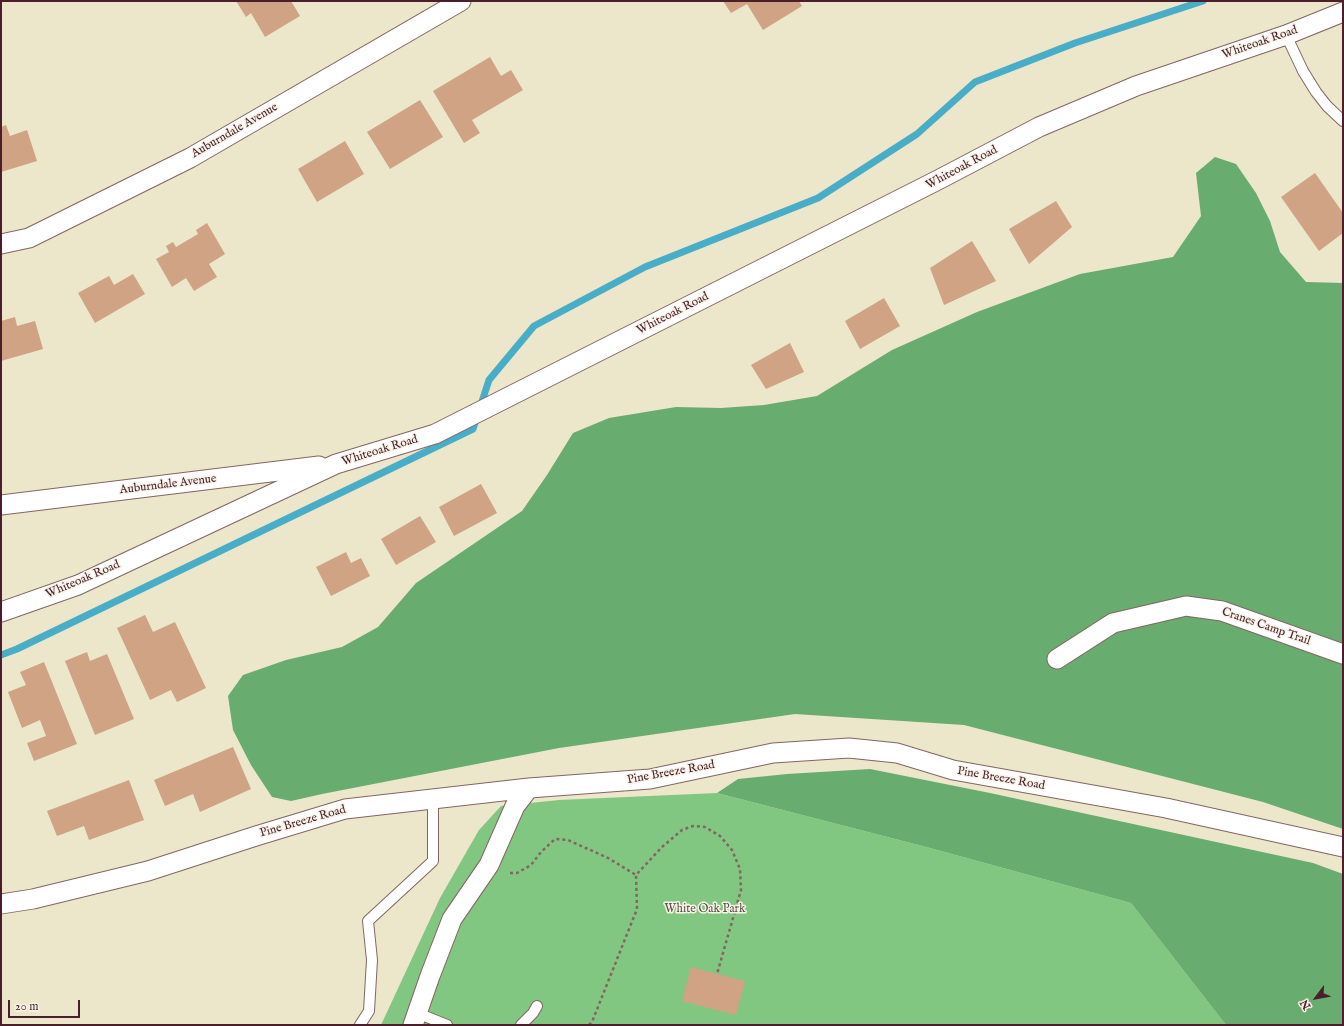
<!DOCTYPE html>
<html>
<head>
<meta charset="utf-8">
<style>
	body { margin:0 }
	#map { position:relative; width:1344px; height:1026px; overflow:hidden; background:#ece6ca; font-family:"IM FELL English",serif }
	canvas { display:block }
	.frame { position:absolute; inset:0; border:2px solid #4a1f2b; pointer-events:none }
	.north { position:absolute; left:1296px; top:978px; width:40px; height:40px; -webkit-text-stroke:3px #f7f3e8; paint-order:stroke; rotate:238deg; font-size:11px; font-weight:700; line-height:16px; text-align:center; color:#4a1f2b }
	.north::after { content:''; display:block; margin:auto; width:14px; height:18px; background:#4a1f2b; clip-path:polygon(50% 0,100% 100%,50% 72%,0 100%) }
	.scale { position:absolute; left:8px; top:1000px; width:72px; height:18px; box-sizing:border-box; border:2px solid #4a1f2b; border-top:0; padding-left:5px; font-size:12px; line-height:14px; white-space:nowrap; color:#4a1f2b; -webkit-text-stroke:3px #f7f3e8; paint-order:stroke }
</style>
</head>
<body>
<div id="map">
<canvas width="1344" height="1026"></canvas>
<div class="frame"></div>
<div class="north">N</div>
<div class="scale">20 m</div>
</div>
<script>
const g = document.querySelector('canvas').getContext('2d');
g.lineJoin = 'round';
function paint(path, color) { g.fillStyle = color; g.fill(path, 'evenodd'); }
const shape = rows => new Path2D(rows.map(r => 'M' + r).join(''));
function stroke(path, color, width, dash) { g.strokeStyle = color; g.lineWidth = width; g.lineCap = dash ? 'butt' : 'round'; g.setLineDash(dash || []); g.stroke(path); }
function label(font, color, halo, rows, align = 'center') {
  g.font = font + ' "IM FELL English",serif'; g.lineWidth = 3; g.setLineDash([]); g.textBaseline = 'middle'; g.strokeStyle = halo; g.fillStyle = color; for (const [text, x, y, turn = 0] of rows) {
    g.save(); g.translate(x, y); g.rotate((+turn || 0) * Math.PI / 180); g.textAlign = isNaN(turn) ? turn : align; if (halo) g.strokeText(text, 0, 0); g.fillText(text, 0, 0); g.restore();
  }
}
const green = shape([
	[717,793,930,848,1131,903,1226,1025,381,1025,440,898,479,830,501,806,559,800]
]);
const forest = shape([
	[1215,157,1236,164,1256,193,1270,221,1280,252,1306,282,1343,283,1343,829,1263,802,964,725,795,714,559,748,322,794,291,801,272,797,251,765,233,730,228,696,243,675,286,660,342,647,378,627,416,583,522,511,547,475,573,433,609,418,676,407,721,408,764,405,817,396,892,350,977,312,1080,274,1173,257,1201,216,1196,173],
	[870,769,990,793,1313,863,1343,874,1343,1025,1226,1025,1131,903,930,848,717,793,738,779,787,774]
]);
const stream = shape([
	[1,655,17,649,473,429,489,380,534,326,645,267,818,198,917,134,975,82,1075,43,1203,1]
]);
const building = shape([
	[236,1,291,1,300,16,265,37,251,13,246,17],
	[723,1,799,1,802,6,763,30,747,4,731,13],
	[490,57,501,76,511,70,523,90,472,120,480,133,464,143,433,91],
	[420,100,443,137,390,169,367,132],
	[6,125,10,136,27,130,37,161,1,172,1,127],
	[345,141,364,174,317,202,298,169],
	[1315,173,1343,213,1343,233,1319,251,1281,197],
	[1056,201,1072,227,1029,264,1009,229],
	[207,223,225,254,209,264,217,277,194,291,186,278,172,287,156,259,169,252,166,246,173,242,176,247,198,234,196,230],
	[972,241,996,281,944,305,930,268],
	[133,274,145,294,95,323,78,293,109,276,114,285],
	[884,298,900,326,860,349,845,321],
	[15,317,17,326,35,321,43,349,1,361,1,321],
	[790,343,804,372,766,389,751,365],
	[481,484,497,513,454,536,439,507],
	[420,516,436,542,396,565,381,539],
	[346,552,351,563,361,558,370,576,331,596,316,567],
	[145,615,153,632,175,622,206,688,177,702,171,690,150,700,117,628],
	[87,652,90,661,107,654,134,719,95,735,65,661],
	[44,662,77,744,34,761,27,743,46,736,40,720,22,728,8,692,26,685,20,672],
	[233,747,251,789,200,812,193,794,165,806,154,780],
	[129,780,144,820,89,840,84,826,57,836,47,811],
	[691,967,745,981,736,1015,682,1001]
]);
const path = shape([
	[510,873,517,873,531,865,541,852,555,839,568,840,608,858,636,875],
	[589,1025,592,1022,637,909,636,875,662,847,682,830,693,826,705,827,720,836,732,850,740,869,741,890,717,974]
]);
const lane = shape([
	[1286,35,1303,71,1316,92,1327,106,1343,121],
	[417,1013,447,1025],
	[360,1025,369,1011,372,960,368,921,433,861,433,799],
	[521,1025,533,1013,537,1006]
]);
const street = shape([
	[1,244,29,238,190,158,461,1],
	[1,505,319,466],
	[1,612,78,585,336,464,435,434,938,180,1039,127,1136,86,1286,35,1343,12],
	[1057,659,1113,623,1186,606,1222,611,1343,654],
	[1,904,33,899,148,871,256,836,345,809,529,788,650,779,773,753,849,748,897,753,953,770,1166,808,1343,847],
	[413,1025,430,976,452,919,489,865,515,806,529,788]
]);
const streetNames = [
	["Whiteoak Road",1260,43,-19],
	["Auburndale Avenue",235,131,-30],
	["Whiteoak Road",962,168,-28],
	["Whiteoak Road",673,314,-27],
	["Whiteoak Road",380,451,-17],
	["Auburndale Avenue",168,485,-7],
	["Whiteoak Road",83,580,-23],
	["Cranes Camp Trail",1266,627,19],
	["Pine Breeze Road",671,773,-10],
	["Pine Breeze Road",1001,779,10],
	["Pine Breeze Road",303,822,-16]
];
const parkNames = [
	["White Oak Park",705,910]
];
paint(green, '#82c781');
paint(forest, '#69ac6f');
stroke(stream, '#48aec8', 7);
paint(building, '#cfa384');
stroke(lane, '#836563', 12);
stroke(street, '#836563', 21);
stroke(path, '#836563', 2.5, [3, 3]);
stroke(lane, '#fff', 10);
stroke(street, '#fff', 19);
label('12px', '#4a1f2b', '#f7f3e8', streetNames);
label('12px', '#5b5145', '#f7f3e8', parkNames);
</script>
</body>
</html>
